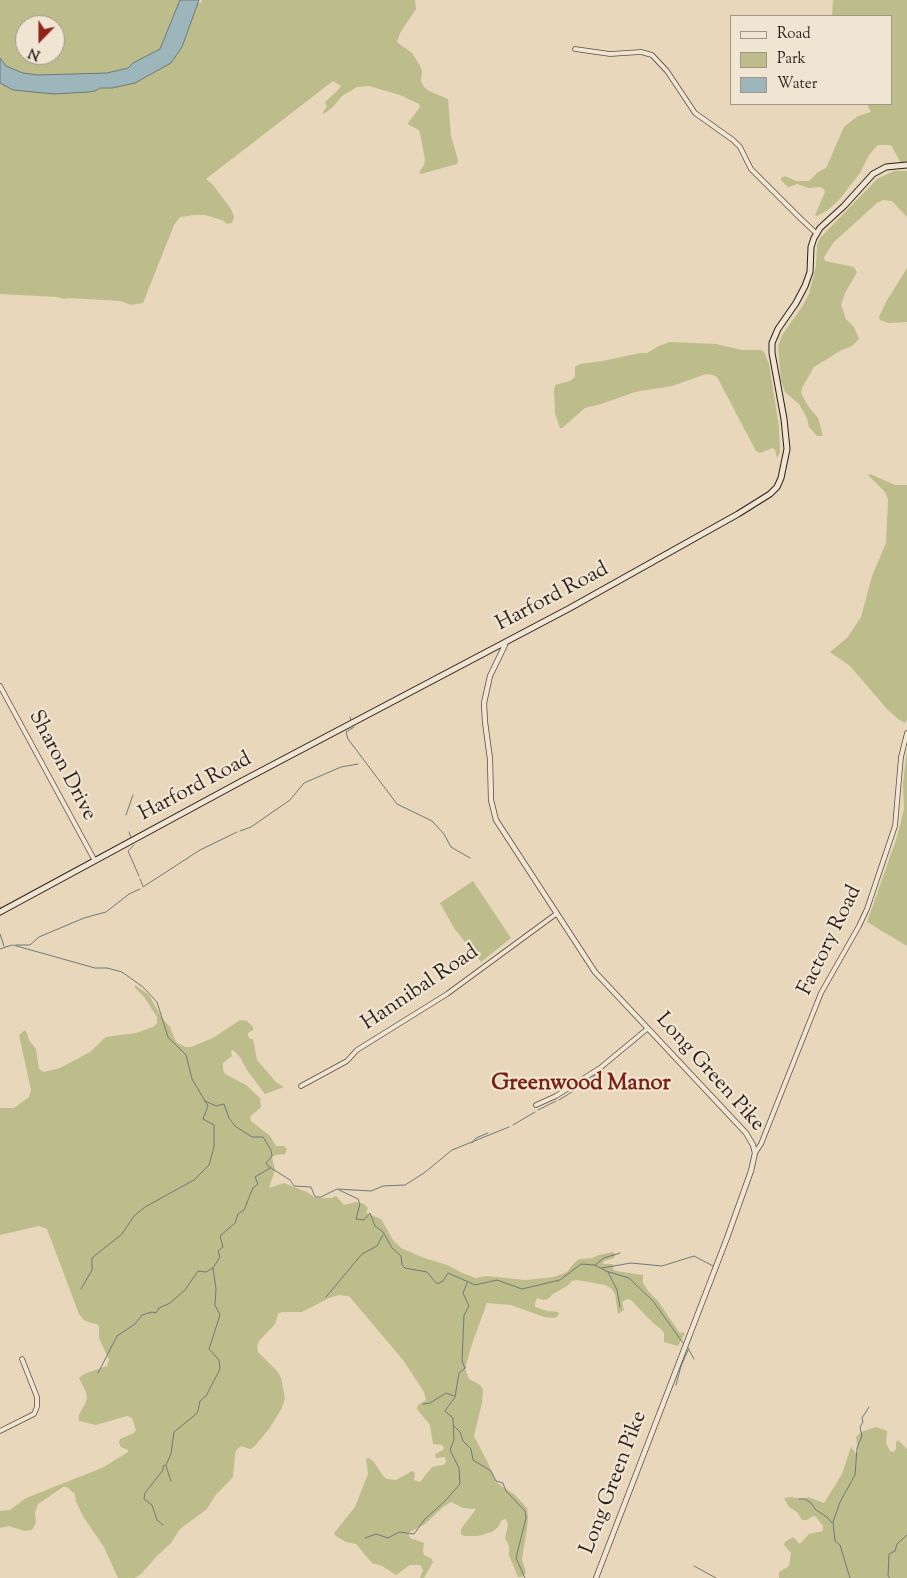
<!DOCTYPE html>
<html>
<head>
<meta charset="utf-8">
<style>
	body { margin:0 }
	#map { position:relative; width:907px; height:1578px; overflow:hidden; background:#e8d7ba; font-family:"Sorts Mill Goudy",serif }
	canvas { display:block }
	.legend { position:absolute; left:730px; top:15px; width:162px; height:90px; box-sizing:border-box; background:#f0e5d2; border:1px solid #a19588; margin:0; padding:6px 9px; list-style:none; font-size:15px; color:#2a1e1a }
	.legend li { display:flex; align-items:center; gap:10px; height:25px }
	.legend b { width:25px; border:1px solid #a19588 }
	.north { position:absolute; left:15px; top:15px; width:50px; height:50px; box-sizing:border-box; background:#f0e5d2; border:1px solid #a19588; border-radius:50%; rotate:202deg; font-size:14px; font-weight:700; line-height:20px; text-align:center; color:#2a1e1a }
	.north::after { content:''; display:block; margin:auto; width:18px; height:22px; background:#8f2418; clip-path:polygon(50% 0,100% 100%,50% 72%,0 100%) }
</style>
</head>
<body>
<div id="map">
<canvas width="907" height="1578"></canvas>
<ul class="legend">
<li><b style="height:6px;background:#f0e5d2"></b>Road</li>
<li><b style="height:14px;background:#bdbc8b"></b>Park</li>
<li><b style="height:14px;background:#9db6bc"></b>Water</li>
</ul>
<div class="north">N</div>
</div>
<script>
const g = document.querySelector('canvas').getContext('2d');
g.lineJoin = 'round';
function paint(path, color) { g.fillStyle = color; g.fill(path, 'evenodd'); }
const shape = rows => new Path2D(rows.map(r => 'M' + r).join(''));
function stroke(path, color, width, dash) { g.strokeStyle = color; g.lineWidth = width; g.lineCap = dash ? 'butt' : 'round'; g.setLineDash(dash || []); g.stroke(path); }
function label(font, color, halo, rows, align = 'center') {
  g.font = font + ' "Sorts Mill Goudy",serif'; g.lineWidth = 4.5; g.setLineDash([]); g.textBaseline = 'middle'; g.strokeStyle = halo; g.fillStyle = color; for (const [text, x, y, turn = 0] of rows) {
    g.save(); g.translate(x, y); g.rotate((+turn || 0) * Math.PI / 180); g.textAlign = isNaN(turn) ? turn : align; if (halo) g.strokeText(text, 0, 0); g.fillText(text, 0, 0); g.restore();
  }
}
const green = shape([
	[0,0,197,0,197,2,201,3,202,0,415,0,416,9,400,33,397,42,412,53,419,64,422,71,421,81,424,87,429,91,448,99,451,136,458,160,457,164,421,174,419,172,424,165,425,160,421,138,419,130,409,125,408,123,420,107,419,104,400,95,369,86,357,87,342,96,334,106,324,114,323,112,327,106,325,102,338,90,341,86,333,81,206,179,213,185,231,209,234,217,232,223,227,224,222,220,205,215,194,215,180,217,174,225,143,303,131,305,121,301,69,298,64,299,57,297,0,294],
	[25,25,55,25,55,55,25,55],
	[833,0,907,0,907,163,901,163,891,145,878,145,869,155,860,173,839,200,828,210,817,216,815,215,825,192,824,189,820,187,809,188,797,184,788,187,781,180,781,178,785,176,796,181,809,181,818,172,826,168,844,127,858,116,871,112,867,104,891,104,891,16,832,16],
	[894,171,907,171,907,217,892,201,883,200,877,203,834,242,824,257,825,261,854,267,857,272,845,293,841,305,846,319,854,327,859,339,852,346,840,351,814,367,802,388,801,393,808,406,818,418,823,436,817,436,809,427,807,418,799,404,785,392,781,381,778,346,782,335,802,307,809,294,816,266,817,245,820,238,877,179],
	[907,268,907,322,889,323,880,320,879,317,886,302],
	[670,342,716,344,742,350,761,350,764,352,769,364,779,427,780,452,777,458,775,450,773,448,760,453,756,451,717,377,713,375,706,374,672,386,635,392,601,404,585,408,562,428,560,428,555,413,554,391,555,385,570,381,575,377,575,367,580,364,603,361,640,353,647,353,659,346],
	[870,474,895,485,907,485,907,720,905,723,898,719,887,709,850,666,830,652,847,638,861,617,872,576,886,543,888,499,885,492,868,475],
	[907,749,907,946,867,922,897,837,904,809,903,784],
	[473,881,511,938,481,962,454,928,440,903],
	[135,985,149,995,162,1018,170,1027,176,1042,185,1047,191,1047,213,1038,240,1020,247,1021,253,1027,253,1030,248,1033,248,1036,250,1039,253,1039,257,1060,276,1082,284,1087,265,1094,247,1070,240,1057,233,1050,231,1051,232,1056,223,1063,223,1070,225,1074,246,1085,260,1098,261,1107,250,1117,251,1121,270,1136,276,1146,284,1146,287,1149,285,1154,276,1155,272,1157,275,1170,269,1188,284,1183,307,1192,315,1198,331,1198,336,1196,344,1205,356,1202,364,1204,368,1208,366,1213,381,1219,393,1240,401,1248,424,1258,447,1265,462,1273,476,1278,486,1276,526,1280,554,1277,567,1272,575,1262,580,1259,592,1258,599,1255,613,1252,615,1255,614,1258,604,1261,603,1264,612,1264,614,1266,613,1269,616,1271,643,1275,643,1283,649,1292,658,1301,679,1332,685,1333,678,1346,664,1342,664,1333,661,1329,653,1323,631,1300,628,1299,622,1302,624,1310,618,1314,615,1294,612,1289,605,1285,577,1280,572,1281,567,1286,553,1294,548,1299,543,1300,537,1298,535,1303,535,1307,547,1311,559,1312,558,1316,554,1318,544,1317,511,1305,487,1303,472,1344,466,1365,466,1371,469,1379,480,1385,483,1390,482,1403,474,1436,488,1463,496,1482,515,1495,527,1508,528,1517,527,1529,522,1559,526,1573,522,1577,518,1577,509,1555,509,1546,505,1538,508,1525,506,1519,502,1520,498,1527,492,1532,478,1536,464,1536,461,1534,461,1529,476,1509,463,1508,451,1502,443,1507,425,1524,408,1533,410,1538,424,1543,423,1551,424,1555,432,1559,433,1562,424,1578,420,1578,423,1570,420,1565,410,1565,396,1575,382,1566,372,1563,356,1544,346,1542,336,1536,334,1533,355,1507,368,1474,366,1459,369,1458,374,1462,383,1476,387,1479,396,1480,412,1471,415,1473,414,1480,420,1482,432,1467,443,1465,446,1462,445,1457,436,1458,435,1454,443,1450,444,1447,442,1445,433,1444,430,1425,417,1409,418,1405,426,1400,424,1392,403,1360,349,1296,339,1295,329,1298,302,1312,282,1312,278,1314,275,1324,259,1341,257,1346,258,1352,278,1372,281,1378,285,1398,282,1408,269,1429,254,1447,250,1449,241,1446,237,1449,235,1454,233,1477,215,1496,207,1509,180,1529,171,1543,157,1556,141,1574,135,1578,118,1578,104,1547,84,1518,76,1502,75,1494,67,1487,63,1487,38,1504,35,1512,36,1522,32,1530,25,1531,9,1526,0,1528,0,1511,10,1510,26,1498,102,1468,128,1452,128,1450,121,1447,119,1443,120,1439,134,1433,136,1430,132,1418,127,1416,96,1425,79,1421,79,1415,85,1404,87,1398,86,1392,79,1378,84,1374,107,1366,109,1360,99,1338,99,1326,97,1324,91,1323,84,1320,79,1314,47,1229,39,1226,0,1235,0,1108,14,1108,29,1097,31,1090,19,1035,25,1030,27,1033,29,1040,36,1049,39,1069,44,1072,60,1068,90,1052,106,1037,136,1033,153,1027,157,1023,157,1017,144,997,135,988],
	[876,1427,887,1431,886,1443,890,1451,893,1452,896,1449,896,1442,898,1440,907,1449,907,1578,779,1578,779,1572,789,1566,791,1553,784,1545,785,1542,793,1537,800,1544,809,1534,823,1531,823,1526,816,1517,813,1516,807,1520,802,1520,797,1512,789,1507,784,1498,791,1497,803,1499,808,1497,824,1503,842,1474,851,1447,856,1454,858,1452,856,1437,861,1432]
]);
const water = shape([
	[180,0,199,0,182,47,171,63,135,83,112,88,100,88,95,91,88,92,54,94,13,90,0,83,0,58,6,66,13,69,23,73,38,75,107,73,128,68,133,63,160,49,180,0]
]);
const stream = shape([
	[350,717,351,720],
	[354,727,346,732,348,739,397,804,432,821,444,834,451,847,470,858],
	[126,815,133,795],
	[240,831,251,827,290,800,304,783,341,767,358,764],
	[129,832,131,838],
	[134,845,128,851,139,876],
	[140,879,143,886],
	[143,887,200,850,237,832],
	[0,907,0,909],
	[0,934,4,946],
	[13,945,95,968,107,968,122,972,143,987,157,1002,168,1037,186,1055,192,1079,208,1106,203,1119,214,1125,214,1147,209,1165,194,1180,145,1207,134,1216,122,1234,92,1258,92,1270,81,1289],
	[16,945,30,945,39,937,84,918,106,912,129,894,140,889],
	[0,949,12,945],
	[588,1081,604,1068],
	[559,1100,583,1085],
	[205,1101,216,1106,224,1104,229,1118,235,1126,252,1137,263,1137,271,1150,272,1156,266,1163,268,1166,290,1180,294,1186,311,1187,315,1197,321,1197,337,1189,371,1191,383,1186,405,1185,424,1173,452,1150,509,1127],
	[538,1110,556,1101],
	[513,1125,535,1112],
	[472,1143,476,1138,488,1133],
	[339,1190,358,1199,360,1204,356,1219,364,1220,370,1213,375,1226,383,1232,392,1248,401,1256,402,1265,405,1268,427,1272,437,1284,443,1281,448,1273,475,1285,497,1280,522,1289,560,1280,581,1264,595,1265,606,1271,629,1278,653,1301,683,1343],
	[595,1265,604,1258,620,1253],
	[602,1268,631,1263,662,1266,694,1256,713,1266],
	[608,1272,617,1290,620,1307],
	[326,1297,362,1254,377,1246,383,1235],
	[689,1350,694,1359],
	[98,1373,117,1336,135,1324,142,1315,152,1312,156,1313,159,1308,170,1303,185,1290,198,1271,206,1272,213,1268,220,1257,218,1251,223,1247,220,1236,235,1223,238,1214,244,1210,253,1188,258,1184,255,1177,270,1168],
	[676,1385,681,1366,689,1348],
	[423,1404,430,1403,446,1393,454,1396],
	[454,1426,460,1432,463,1441,471,1449,473,1460,491,1471,496,1481,503,1483,506,1491,525,1511,526,1518,516,1558,525,1578],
	[166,1466,171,1481],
	[799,1499,805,1499,811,1503,816,1510,827,1517,832,1523],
	[163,1525,157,1520,152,1505,144,1499,145,1493,163,1470,163,1466,166,1465,171,1454,174,1432,195,1415,198,1411,200,1401,206,1396,220,1369,219,1360,209,1349,220,1315,215,1305,216,1289,213,1268],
	[365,1538,376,1534,388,1538,399,1532,414,1534,425,1519,445,1501,460,1484,459,1468,450,1450,454,1440,453,1418,445,1411,455,1397,459,1373,465,1368,462,1361,464,1315,469,1306,463,1293,467,1283],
	[694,1566,716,1578],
	[850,1578,840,1545,835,1541,833,1522,840,1502,855,1475,857,1448,862,1436,860,1427,863,1422,862,1418,869,1407],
	[890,1578,888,1576,889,1554,895,1551,897,1544,907,1535]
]);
const minor = shape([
	[575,49,610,54,641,52,652,55,667,71,695,113,733,140,740,147,751,169,801,219,816,233],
	[0,686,95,861],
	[301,1086,347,1061,357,1050,447,994,556,914],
	[536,1105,556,1096,600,1068,647,1029],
	[755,1153,761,1144,821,993,859,926,867,909,895,826,901,757,907,733],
	[0,1431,34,1414,37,1407,37,1397,22,1359]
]);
const tertiary = shape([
	[505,643,505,645,490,676,484,703,485,722,490,759,491,800,496,820,595,972,746,1133,753,1145,755,1153,751,1171,727,1238,596,1578]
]);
const secondary = shape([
	[0,912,242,781,570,608,738,514,770,494,777,487,781,478,787,449,784,419,772,353,772,343,778,329,796,303,805,286,810,272,811,247,814,238,820,228,844,206,873,174,886,167,907,165]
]);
const streetNames = [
	["Harford Road",553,598,-28],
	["Sharon Drive",61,766,62],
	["Harford Road",196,788,-28],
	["Factory Road",831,941,-64],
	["Hannibal Road",421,989,-34],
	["Long Green Pike",709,1073,48],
	["Long Green Pike",615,1483,-69]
];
const neighbourhoodNames = [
	["Greenwood Manor",581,1085]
];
paint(green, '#bdbc8b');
paint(water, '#9db6bc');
stroke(water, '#6f797b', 1);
stroke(stream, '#6f797b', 1);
stroke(minor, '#5a4c42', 5.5);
stroke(tertiary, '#5a4c42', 6);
stroke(secondary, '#2a1e1a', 7);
stroke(minor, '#f0e5d2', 4);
stroke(tertiary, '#f0e5d2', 4.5);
stroke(secondary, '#f0e5d2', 5);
label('21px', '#2a1e1a', '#f0e5d2', streetNames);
label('bold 22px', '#7a1f14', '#f0e5d2', neighbourhoodNames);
</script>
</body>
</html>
